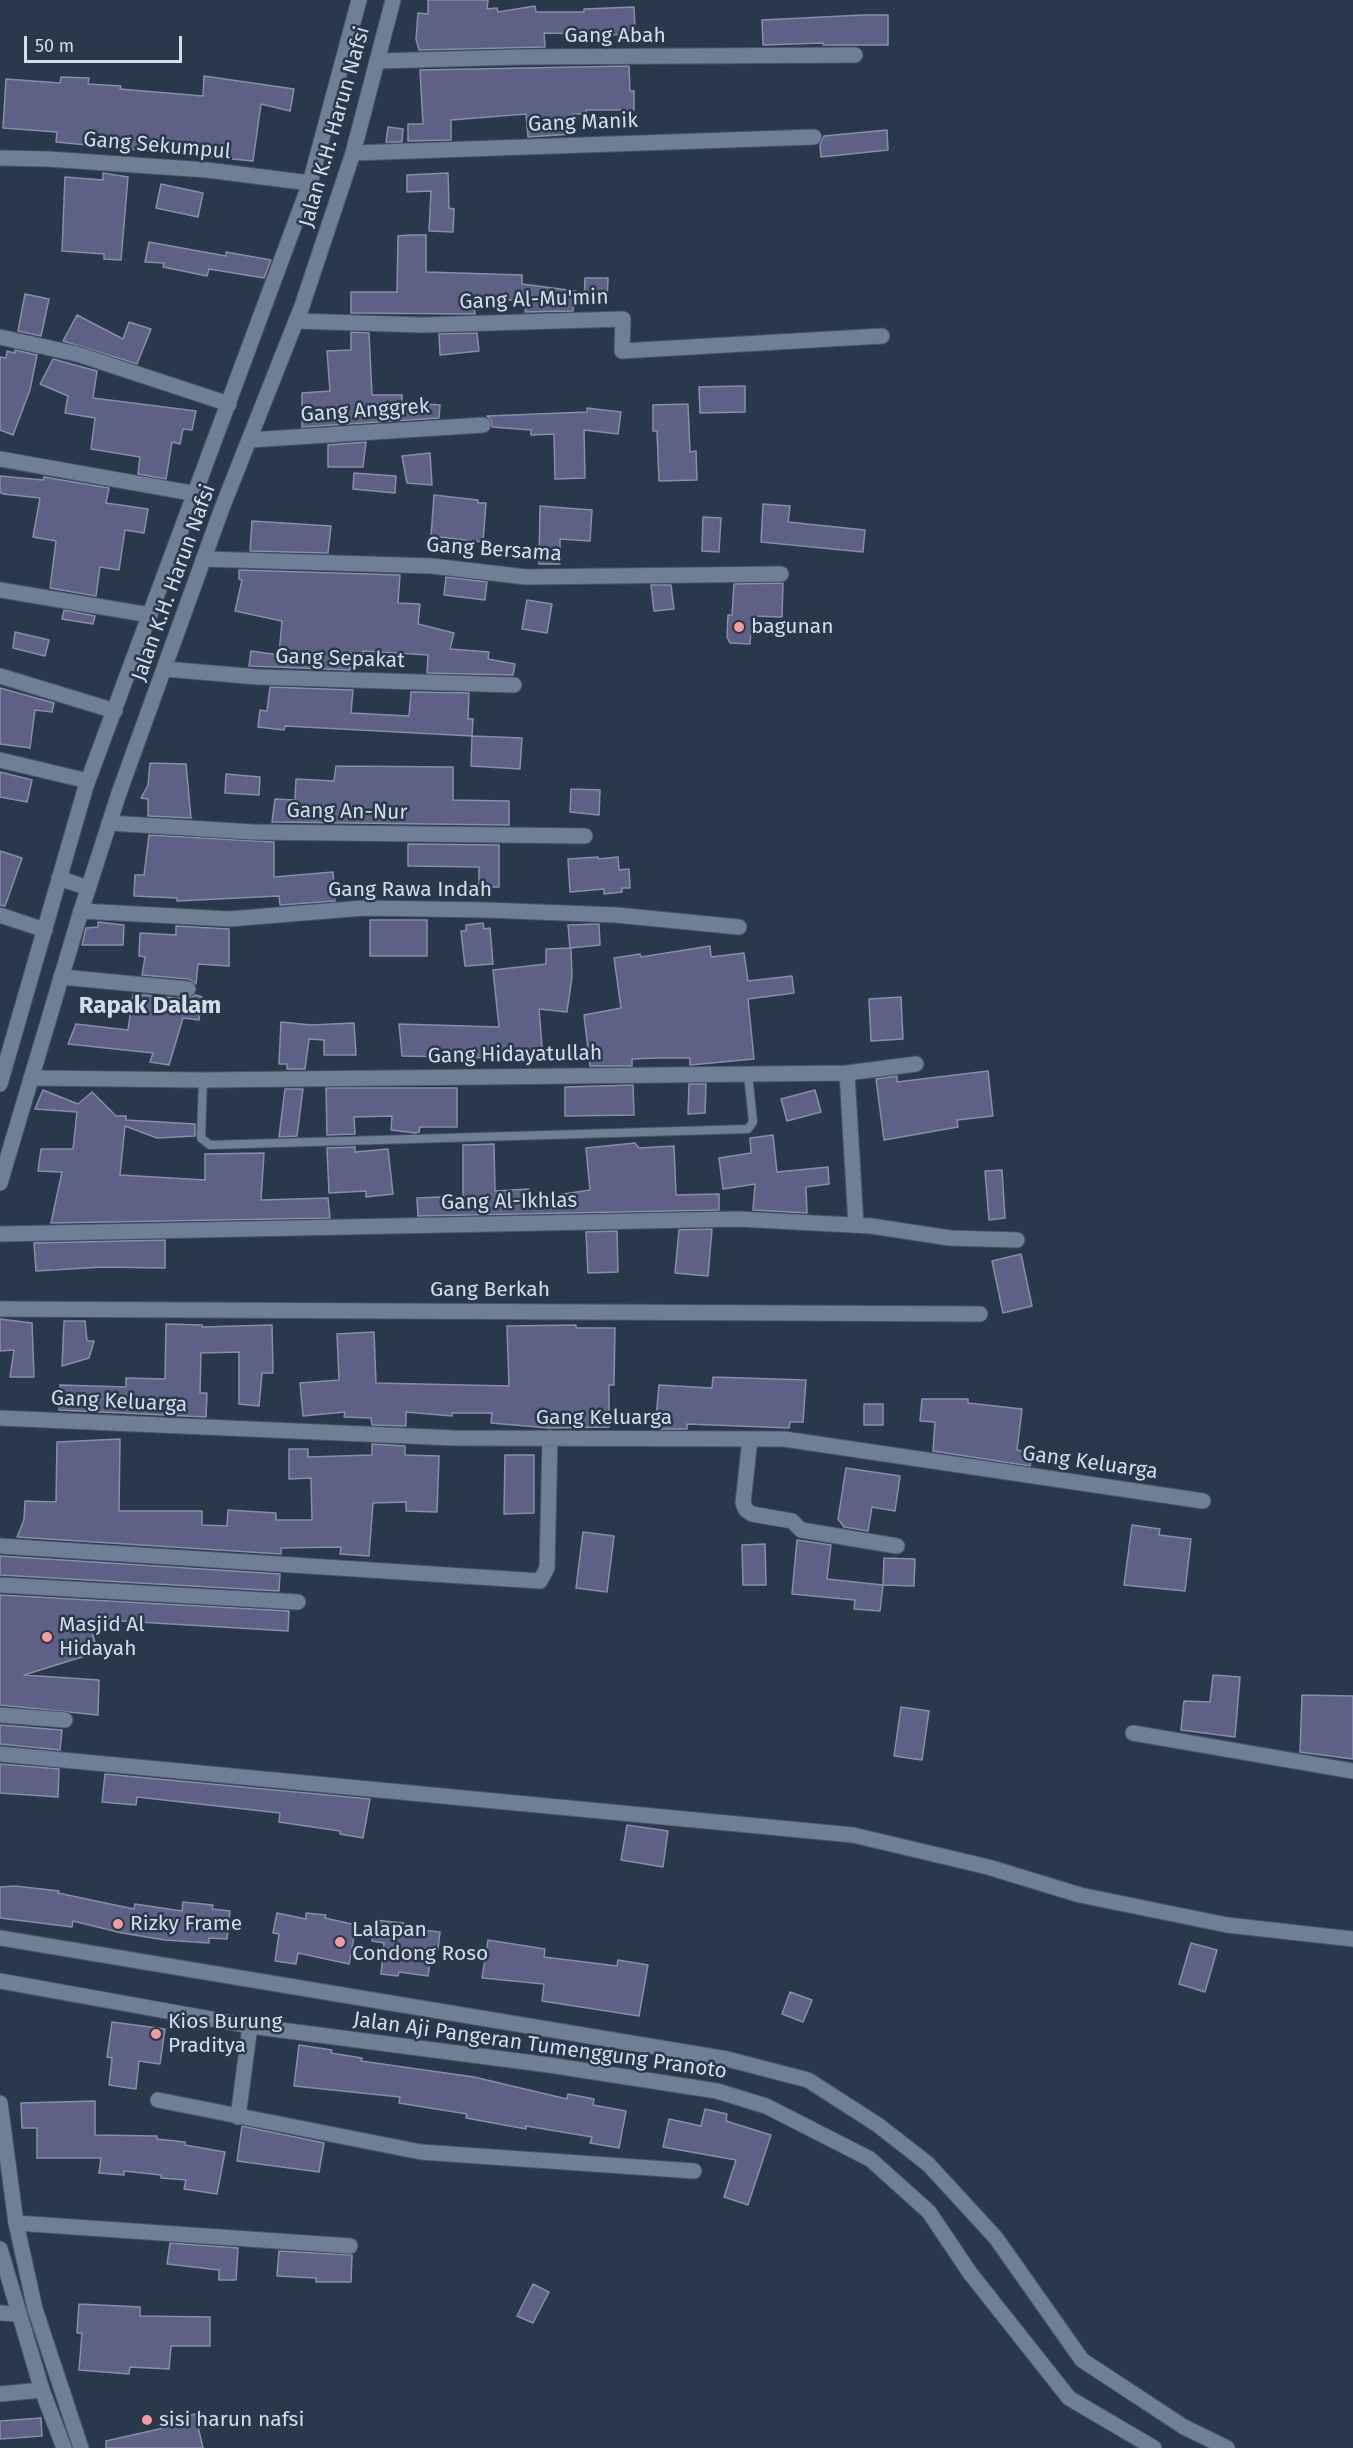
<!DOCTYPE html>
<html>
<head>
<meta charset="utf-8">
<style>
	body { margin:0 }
	#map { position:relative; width:1353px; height:2448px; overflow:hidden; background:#2a384c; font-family:"Fira Sans",sans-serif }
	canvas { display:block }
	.scale { position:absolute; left:24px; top:36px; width:158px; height:27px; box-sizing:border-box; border:3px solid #d4ddea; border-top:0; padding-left:8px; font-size:18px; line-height:21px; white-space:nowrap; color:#d4ddea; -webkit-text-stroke:4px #2a384c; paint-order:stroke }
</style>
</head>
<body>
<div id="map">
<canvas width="1353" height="2448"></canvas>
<div class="scale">50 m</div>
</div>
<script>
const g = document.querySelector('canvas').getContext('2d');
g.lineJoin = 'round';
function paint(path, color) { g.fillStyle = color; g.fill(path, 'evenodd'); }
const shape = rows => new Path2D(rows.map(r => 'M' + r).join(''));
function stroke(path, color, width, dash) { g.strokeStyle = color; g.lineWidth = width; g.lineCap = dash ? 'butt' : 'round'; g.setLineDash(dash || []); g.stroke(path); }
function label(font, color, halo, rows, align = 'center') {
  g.font = font + ' "Fira Sans",sans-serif'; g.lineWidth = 5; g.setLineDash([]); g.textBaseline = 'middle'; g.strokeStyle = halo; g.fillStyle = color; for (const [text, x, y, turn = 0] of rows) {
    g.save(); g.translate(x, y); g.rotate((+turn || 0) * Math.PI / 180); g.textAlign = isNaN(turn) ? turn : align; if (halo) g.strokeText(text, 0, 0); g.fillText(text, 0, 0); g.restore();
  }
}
const building = shape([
	[428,0,488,0,487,9,497,8,498,12,535,6,536,12,584,12,584,9,634,7,635,30,628,31,628,35,544,33,545,47,419,50,416,39,418,13,428,14,428,0],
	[863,15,888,15,888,45,823,45,823,43,763,45,762,20,863,15],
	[629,66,630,91,634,91,634,110,586,110,587,114,573,114,574,134,528,137,526,114,451,120,451,140,408,141,408,124,423,124,420,70,629,66],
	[204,76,294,89,290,111,261,104,253,161,56,142,57,132,3,128,6,79,60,83,61,77,89,78,88,84,121,86,120,89,203,96,204,76],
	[388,127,403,129,402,142,386,142,388,127],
	[887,130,888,150,821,157,820,145,824,136,887,130],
	[103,173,128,177,121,260,104,259,104,254,62,251,65,177,103,180,103,173],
	[448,173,449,208,454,209,453,232,429,231,431,191,407,192,407,175,448,173],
	[161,184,203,193,198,217,156,208,161,184],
	[410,235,426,235,426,272,522,275,522,284,576,291,573,311,525,312,527,300,474,300,475,314,351,313,351,292,397,292,398,236,410,235],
	[149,242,226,256,226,252,271,260,264,278,209,269,207,276,163,267,164,263,145,262,149,242],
	[585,278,608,278,607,303,584,303,585,278],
	[25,294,49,299,41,336,18,331,25,294],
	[77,315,123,339,129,322,151,329,137,364,63,341,77,315],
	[351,332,369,333,372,395,402,395,402,402,440,405,439,418,302,427,302,393,330,391,327,351,351,350,351,332],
	[477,333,479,351,440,355,439,334,477,333],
	[15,350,37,355,30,390,13,435,0,430,0,357,6,358,7,351,15,353,15,350],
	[53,359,97,371,93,398,196,411,192,430,183,429,180,444,172,442,166,479,138,474,140,457,91,449,95,418,65,413,68,396,40,384,53,359],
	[745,386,745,412,700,413,699,387,745,386],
	[688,404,690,452,696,451,697,480,659,481,657,431,653,431,653,405,688,404],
	[587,408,621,412,618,434,584,430,585,478,555,479,554,434,531,435,531,430,492,427,491,420,487,416,587,412,587,408],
	[366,442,363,467,328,467,328,445,366,442],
	[430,453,432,485,407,483,402,456,430,453],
	[354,473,396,476,395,493,353,489,354,473],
	[0,476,43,480,44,477,109,488,106,503,148,509,144,533,125,530,119,570,100,567,96,596,50,588,56,541,33,537,40,498,3,494,0,492,0,476],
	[434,495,478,500,478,503,486,503,483,542,431,536,434,495],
	[763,504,790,506,788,522,865,530,863,552,761,542,763,504],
	[540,506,592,510,590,541,560,539,560,564,539,564,540,506],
	[703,517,721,518,719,552,702,551,703,517],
	[252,521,331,526,328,553,250,551,252,521],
	[239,570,400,575,398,603,420,604,418,624,454,633,450,649,489,652,488,659,515,664,513,675,427,673,428,655,363,651,363,654,351,653,350,670,249,666,251,651,279,655,282,621,235,611,242,580,239,579,239,570],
	[446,577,487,582,485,600,444,595,446,577],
	[783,583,782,617,752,616,750,644,730,643,727,637,728,615,732,615,734,584,783,583],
	[651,585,671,585,674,609,654,611,651,585],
	[527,600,552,604,547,633,522,629,527,600],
	[64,610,95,616,93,624,62,619,64,610],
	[15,632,49,640,45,656,13,648,15,632],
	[270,687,353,690,351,713,409,716,411,692,469,693,468,719,473,719,472,736,285,726,284,730,258,727,260,710,267,711,270,687],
	[0,688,54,703,52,712,35,710,30,748,0,744,0,688],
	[472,736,522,738,520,769,471,766,472,736],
	[150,763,186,764,191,818,148,816,148,799,141,798,148,785,150,763],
	[336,766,453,767,453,800,509,801,509,825,272,822,275,799,295,800,296,779,334,781,336,766],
	[0,772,32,780,27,802,0,797,0,772],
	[226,774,260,777,259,795,225,793,226,774],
	[571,789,600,790,599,815,570,812,571,789],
	[149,835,274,842,274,877,333,872,335,901,280,905,279,896,177,901,177,898,134,896,135,875,144,875,149,835],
	[408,844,499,845,499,887,479,887,479,867,408,866,408,844],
	[0,851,22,858,5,906,0,905,0,851],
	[598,857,598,859,618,857,619,870,629,869,630,888,622,888,622,892,604,894,604,889,570,892,568,859,598,857],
	[370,920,427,920,427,956,370,956,370,920],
	[98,922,124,925,123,945,82,945,86,928,98,927,98,922],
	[483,923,484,929,490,928,493,964,465,966,461,931,466,931,466,925,483,923],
	[599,924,600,945,570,948,568,925,599,924],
	[176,926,229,929,229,966,198,964,196,984,189,979,142,975,145,957,139,956,140,933,176,935,176,926],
	[710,946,711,957,744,953,748,981,792,976,794,993,748,999,754,1059,690,1065,690,1058,657,1058,632,1059,632,1066,590,1066,584,1015,621,1008,614,958,640,954,641,957,710,946],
	[571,948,572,977,567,1012,539,1009,543,1059,402,1056,399,1024,499,1027,493,970,546,964,546,949,571,948],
	[133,994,187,999,196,995,202,997,199,1020,183,1018,169,1065,150,1062,153,1053,68,1044,76,1024,128,1030,133,994],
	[901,997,903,1039,871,1041,869,999,901,997],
	[281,1022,311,1025,354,1023,356,1055,324,1055,324,1040,309,1039,305,1069,287,1069,287,1064,279,1064,281,1022],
	[988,1071,993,1116,957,1120,958,1127,884,1140,876,1079,897,1076,897,1082,988,1071],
	[689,1084,706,1084,705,1113,688,1114,689,1084],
	[633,1085,634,1115,565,1116,565,1087,633,1085],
	[326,1088,457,1088,457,1127,420,1127,419,1132,415,1133,391,1130,392,1116,354,1117,355,1134,327,1135,326,1088],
	[285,1089,303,1089,297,1136,279,1137,285,1089],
	[43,1090,78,1104,92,1092,116,1116,126,1116,126,1120,195,1124,195,1136,157,1138,125,1126,120,1175,205,1180,205,1154,264,1153,261,1200,328,1198,330,1218,51,1223,62,1172,38,1171,41,1149,73,1149,77,1112,35,1109,43,1090],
	[815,1090,821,1112,787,1121,781,1099,815,1090],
	[773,1135,777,1172,828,1167,829,1184,806,1187,807,1213,753,1210,755,1184,723,1189,719,1158,751,1153,750,1138,773,1135],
	[635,1143,639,1148,674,1146,676,1195,719,1194,719,1210,418,1216,417,1198,463,1196,463,1145,494,1144,495,1191,529,1189,530,1199,590,1190,586,1148,635,1143],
	[355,1147,355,1152,388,1149,393,1194,366,1197,366,1191,329,1193,327,1148,355,1147],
	[1002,1170,1005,1218,989,1220,985,1171,1002,1170],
	[712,1229,708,1276,675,1273,679,1230,712,1229],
	[617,1231,618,1272,588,1273,586,1232,617,1231],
	[165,1240,165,1268,103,1267,36,1271,34,1243,165,1240],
	[1021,1254,1032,1306,1003,1313,992,1261,1021,1254],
	[0,1319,32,1323,34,1377,10,1377,14,1350,0,1351,0,1319],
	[64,1321,85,1321,87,1341,94,1341,89,1358,62,1366,64,1321],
	[166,1324,202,1325,202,1327,272,1325,273,1373,262,1373,259,1406,239,1404,239,1352,201,1353,200,1393,207,1393,206,1417,59,1410,60,1385,126,1387,126,1378,165,1379,166,1324],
	[576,1325,576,1328,615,1328,614,1385,609,1385,609,1427,549,1428,491,1423,492,1413,452,1413,452,1416,406,1412,406,1426,372,1425,371,1418,344,1417,345,1412,303,1416,300,1383,339,1380,337,1334,374,1332,376,1383,509,1386,507,1326,576,1325],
	[713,1377,806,1380,803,1422,790,1422,789,1428,687,1424,687,1429,655,1429,659,1385,712,1388,713,1377],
	[922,1399,968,1399,968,1403,1022,1409,1017,1450,1033,1453,1030,1466,933,1451,935,1422,920,1421,922,1399],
	[864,1404,883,1404,883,1425,864,1425,864,1404],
	[120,1439,119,1511,202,1511,202,1525,227,1526,228,1510,276,1513,276,1520,312,1520,311,1478,289,1479,289,1449,308,1449,308,1457,372,1455,372,1444,405,1446,405,1455,439,1456,437,1512,406,1511,406,1502,373,1503,369,1556,340,1554,341,1547,281,1548,281,1554,17,1537,24,1520,25,1501,56,1502,57,1442,120,1439],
	[505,1455,534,1455,534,1513,504,1514,505,1455],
	[846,1468,900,1476,895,1511,872,1507,868,1531,844,1527,838,1519,846,1468],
	[1132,1525,1160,1529,1159,1535,1191,1539,1185,1591,1124,1585,1132,1525],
	[583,1532,614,1536,607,1592,576,1588,583,1532],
	[797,1540,831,1545,827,1579,883,1585,880,1611,854,1609,855,1600,792,1594,797,1540],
	[765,1544,766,1585,743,1585,742,1545,765,1544],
	[0,1556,280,1574,279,1591,0,1575,0,1556],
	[884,1558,915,1559,914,1586,883,1585,884,1558],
	[0,1595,289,1611,288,1631,88,1619,98,1652,24,1675,99,1680,98,1715,0,1705,0,1595],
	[1213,1675,1240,1677,1235,1737,1181,1730,1184,1701,1210,1702,1213,1675],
	[1302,1695,1353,1696,1353,1759,1300,1752,1302,1695],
	[901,1707,929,1711,922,1760,894,1756,901,1707],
	[0,1725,62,1730,60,1750,0,1744,0,1725],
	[0,1764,59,1769,58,1797,0,1793,0,1764],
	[105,1774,370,1799,363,1838,340,1834,340,1831,279,1822,280,1813,137,1797,136,1805,102,1802,105,1774],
	[627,1825,668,1831,663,1867,621,1860,627,1825],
	[15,1886,59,1891,58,1893,134,1909,135,1904,182,1911,183,1902,213,1905,212,1909,230,1911,227,1939,209,1938,209,1943,165,1940,122,1933,73,1921,72,1927,0,1918,0,1887,15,1886],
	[277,1913,306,1919,306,1913,326,1915,325,1918,356,1925,349,1964,298,1953,296,1964,275,1961,279,1934,273,1933,277,1913],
	[375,1920,404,1923,403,1928,440,1932,438,1949,432,1948,428,1976,399,1972,398,1976,381,1974,384,1943,372,1941,375,1920],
	[488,1940,545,1949,544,1957,617,1966,618,1960,648,1965,639,2016,542,2001,544,1984,482,1978,488,1940],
	[1191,1943,1217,1950,1205,1992,1179,1984,1191,1943],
	[790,1992,812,2000,803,2022,782,2014,790,1992],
	[112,2022,165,2029,160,2064,139,2061,136,2089,109,2085,112,2058,107,2057,112,2022],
	[299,2045,332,2050,331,2053,362,2058,361,2061,474,2077,567,2099,568,2094,594,2099,593,2105,626,2111,619,2148,590,2143,592,2137,526,2126,526,2129,466,2118,467,2114,399,2103,400,2097,294,2086,299,2045],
	[95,2101,95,2135,157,2136,157,2139,185,2142,185,2145,225,2152,217,2194,184,2189,186,2180,161,2178,161,2175,124,2171,124,2175,99,2173,101,2158,37,2158,37,2128,22,2128,21,2103,95,2101],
	[705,2109,727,2114,726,2121,771,2135,748,2205,724,2197,736,2160,663,2147,669,2119,701,2126,705,2109],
	[242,2126,324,2143,319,2172,237,2161,242,2126],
	[170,2243,238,2248,236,2280,219,2280,219,2270,167,2264,170,2243],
	[279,2251,352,2255,351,2282,316,2282,316,2278,277,2276,279,2251],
	[533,2284,549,2292,533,2323,517,2316,533,2284],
	[79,2304,140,2307,140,2316,210,2317,210,2346,171,2346,169,2369,130,2367,129,2374,79,2370,82,2333,77,2333,79,2304],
	[195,2414,203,2448,106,2448,106,2441,168,2427,167,2420,195,2414],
	[41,2418,42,2436,0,2439,0,2421,41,2418]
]);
const lane = shape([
	[203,1080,201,1138,210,1145,748,1129,753,1122,748,1074]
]);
const street = shape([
	[377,61,521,57,855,55],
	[353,153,814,137],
	[0,158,48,159,207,170,310,183],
	[296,321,423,325,623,319,622,351,882,336],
	[0,337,77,354,229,404],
	[249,440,483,425],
	[0,459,197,494],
	[204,559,432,566,526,577,781,574],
	[0,590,150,615],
	[165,669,258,677,514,685],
	[0,676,115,711],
	[0,760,88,781],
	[109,823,253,832,585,836],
	[81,911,229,919,364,908,486,910,616,915,739,927],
	[0,915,45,930],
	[61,977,188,989],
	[847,1073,916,1064],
	[31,1078,203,1080,847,1073,856,1225],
	[0,1234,738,1219,871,1226,950,1238,1017,1240],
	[0,1309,980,1314],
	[0,1418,454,1438,784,1439,1203,1501],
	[750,1439,743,1503,746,1510,752,1514,792,1521,801,1530,897,1546],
	[0,1546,540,1581,547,1568,550,1438],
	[0,1585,298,1602],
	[0,1715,65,1720],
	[1133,1733,1353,1771],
	[0,1754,853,1835,988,1867,1080,1895,1227,1925,1353,1939],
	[158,2100,421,2152,694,2171],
	[238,2117,250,2026],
	[16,2223,350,2246],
	[0,2313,19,2314],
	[0,2394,42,2390]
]);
const secondary = shape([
	[59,878,88,888],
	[0,1084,86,786,310,183,359,0],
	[0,1183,81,911,119,793,222,508,302,306,353,153,393,0],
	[0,1938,727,2059,808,2080,878,2125,928,2164,996,2238,1082,2360,1184,2427,1227,2448],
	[0,1981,250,2026,549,2065,717,2091,766,2106,870,2159,929,2212,970,2273,1069,2398,1154,2448],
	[0,2103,16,2223,35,2309,81,2448],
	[0,2249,42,2390,64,2448]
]);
const markers = [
	[739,627,6,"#f59b9c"],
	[47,1637,6,"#f59b9c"],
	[118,1924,6,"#f59b9c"],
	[340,1942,6,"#f59b9c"],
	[156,2034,6,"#f59b9c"],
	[147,2420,6,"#f59b9c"]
];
const streetNames = [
	["Gang Abah",615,36],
	["Gang Manik",583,123,-2],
	["Jalan K.H. Harun Nafsi",335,127,-74],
	["Gang Sekumpul",157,146,5],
	["Gang Al-Mu'min",534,300,-2],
	["Gang Anggrek",365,411,-4],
	["Gang Bersama",494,550,4],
	["Jalan K.H. Harun Nafsi",174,583,-70],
	["Gang Sepakat",340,659,2],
	["Gang An-Nur",347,812,1],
	["Gang Rawa Indah",410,890],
	["Gang Hidayatullah",515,1055,-1],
	["Gang Al-Ikhlas",509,1202,-1],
	["Gang Berkah",490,1290],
	["Gang Keluarga",119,1402,3],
	["Gang Keluarga",604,1418],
	["Gang Keluarga",1090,1463,8],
	["Jalan Aji Pangeran Tumenggung Pranoto",540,2046,8]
];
const poiNames = [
	["bagunan",751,627],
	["Masjid Al",59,1625],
	["Hidayah",59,1649],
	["Rizky Frame",130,1924],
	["Lalapan",352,1930],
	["Condong Roso",352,1954],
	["Kios Burung",168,2022],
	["Praditya",168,2046],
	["sisi harun nafsi",159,2420]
];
const quarterNames = [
	["Rapak Dalam",150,1006]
];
paint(building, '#5e6185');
stroke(building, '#8a8da8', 1.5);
stroke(lane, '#485466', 10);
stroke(street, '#485466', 17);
stroke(secondary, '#485466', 17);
stroke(lane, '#6e7f96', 8);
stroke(street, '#6e7f96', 15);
stroke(secondary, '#6e7f96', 15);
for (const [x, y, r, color] of markers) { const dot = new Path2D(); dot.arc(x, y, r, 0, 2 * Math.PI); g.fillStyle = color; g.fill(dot); stroke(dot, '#2a384c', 2); }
label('21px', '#d4ddea', '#2a384c', streetNames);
label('21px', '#d4ddea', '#2a384c', poiNames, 'left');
label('bold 24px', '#d4ddea', '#2a384c', quarterNames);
</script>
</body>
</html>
